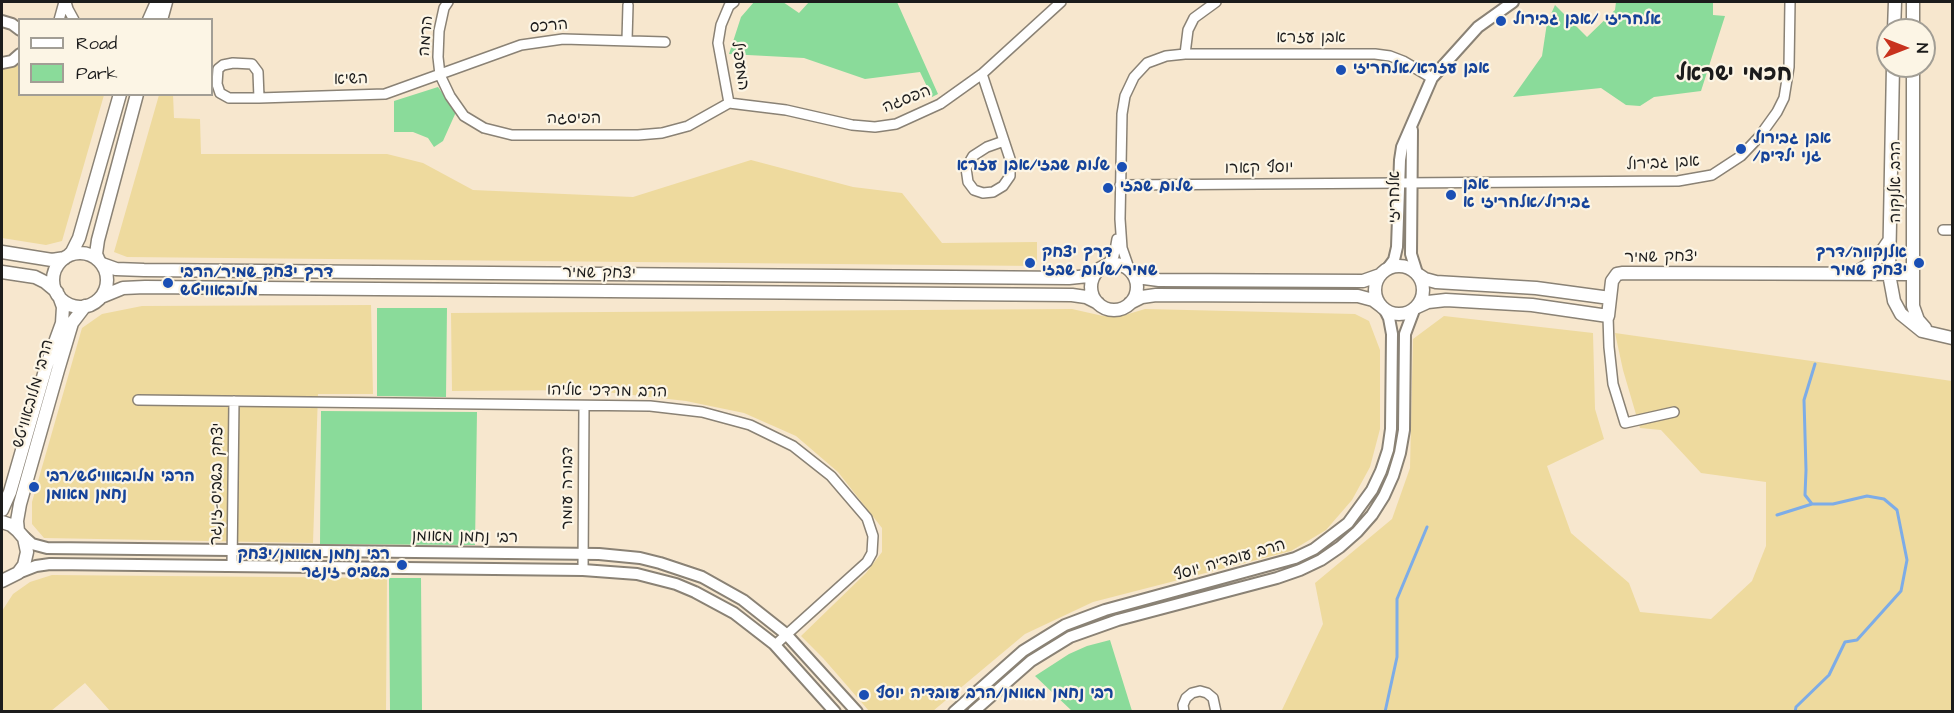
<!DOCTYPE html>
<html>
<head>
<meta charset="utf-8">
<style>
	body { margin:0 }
	#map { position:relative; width:1954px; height:713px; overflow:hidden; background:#f7e7ce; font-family:"Architects Daughter",sans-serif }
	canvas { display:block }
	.frame { position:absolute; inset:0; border:3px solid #1c1c1c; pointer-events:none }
	.legend { position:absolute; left:18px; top:18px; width:195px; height:78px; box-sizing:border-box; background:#fcf5e5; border:2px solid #a29e95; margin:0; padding:8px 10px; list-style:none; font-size:18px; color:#1c1c1c }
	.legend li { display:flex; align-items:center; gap:12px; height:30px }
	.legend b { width:30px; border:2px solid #a29e95 }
	.north { position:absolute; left:1876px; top:18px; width:60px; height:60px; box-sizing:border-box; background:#fcf5e5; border:2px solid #a29e95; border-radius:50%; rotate:90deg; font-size:16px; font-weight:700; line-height:24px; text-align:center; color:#1c1c1c }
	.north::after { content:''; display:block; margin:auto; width:21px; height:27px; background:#c8321e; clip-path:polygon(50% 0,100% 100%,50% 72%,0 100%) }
</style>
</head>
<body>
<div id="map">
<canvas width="1954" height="713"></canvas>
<div class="frame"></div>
<ul class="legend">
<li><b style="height:8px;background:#fff"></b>Road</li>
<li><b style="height:16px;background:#8adb9a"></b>Park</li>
</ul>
<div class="north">N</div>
</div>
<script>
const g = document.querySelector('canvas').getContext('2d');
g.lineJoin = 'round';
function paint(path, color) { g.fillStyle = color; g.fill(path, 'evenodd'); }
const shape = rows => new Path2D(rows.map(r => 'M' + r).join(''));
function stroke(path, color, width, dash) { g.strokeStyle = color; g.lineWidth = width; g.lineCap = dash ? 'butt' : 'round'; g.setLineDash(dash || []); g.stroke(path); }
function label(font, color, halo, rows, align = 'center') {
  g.font = font + ' "Architects Daughter","Playpen Sans Hebrew",sans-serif'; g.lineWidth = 4.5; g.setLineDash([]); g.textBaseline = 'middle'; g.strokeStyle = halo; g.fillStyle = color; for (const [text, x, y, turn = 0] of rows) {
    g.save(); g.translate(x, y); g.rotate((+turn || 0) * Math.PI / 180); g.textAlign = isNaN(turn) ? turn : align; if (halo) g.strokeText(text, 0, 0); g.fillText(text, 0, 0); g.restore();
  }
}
const green = shape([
	[754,2,783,2,799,13,809,2,897,2,938,94,932,97,920,72,865,79,804,58,729,54,741,17],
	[1616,2,1713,2,1713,15,1725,16,1701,91,1654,97,1640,106,1626,105,1601,88,1513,97,1542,56,1547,23,1555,5,1587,37,1615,10],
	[438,87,456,112,443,141,434,147,428,138,413,132,394,132,394,101],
	[377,308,447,308,446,397,377,396],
	[321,411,477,412,475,545,320,544],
	[389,578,421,578,422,711,390,711],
	[1110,640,1132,711,1072,711,1035,676,1069,654,1087,646]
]);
const sand = shape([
	[19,65,20,94,104,95,62,241,46,245,2,238,2,67],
	[173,94,174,118,200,119,201,154,387,154,423,163,473,190,633,197,751,160,853,187,902,193,942,243,1037,242,1037,266,127,257,114,252,159,95],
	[371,305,373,394,318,394,313,543,44,538,32,524,32,502,82,328,102,314,142,306],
	[1072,309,1103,316,1125,315,1145,309,1355,314,1369,321,1380,350,1380,429,1370,467,1352,500,1326,530,1291,551,1093,602,1025,634,933,711,869,711,823,658,801,636,866,573,882,552,882,528,838,472,796,436,744,413,686,401,588,390,452,391,451,313],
	[1444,316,1593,333,1595,409,1604,439,1547,466,1571,533,1629,583,1640,612,1711,619,1752,581,1766,546,1766,482,1701,473,1661,430,1640,428,1623,370,1615,333,1952,381,1952,711,1281,712,1323,624,1315,583,1392,519,1410,468,1413,339],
	[52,575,387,578,386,711,110,711,85,683,51,711,2,711,2,611,13,594,30,582]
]);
const stream = shape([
	[1777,515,1812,504],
	[1385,712,1397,657,1397,599,1427,527],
	[1795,712,1796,707,1829,675,1845,642,1857,640,1901,591,1907,560,1897,510,1884,499,1867,496,1833,504,1812,504,1805,495,1806,470,1804,400,1815,364]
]);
const minor = shape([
	[66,2,68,9,74,20],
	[448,2,444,8,439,31,438,57,440,75,450,96,464,116,484,128,512,135,638,135,662,133,688,126,729,103],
	[59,20,64,2],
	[627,40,628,5],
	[1185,54,1188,30,1194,18,1216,2],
	[982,74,1010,159,1010,176,1003,186,993,192,983,193,974,190,968,182,966,168,973,156,987,147,1004,141],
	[259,98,258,72,252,64,233,63,223,65,218,69,217,84,220,93,229,98,259,98,385,94,521,45,563,39,665,42],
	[729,103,786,110,852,125,875,127,896,124,940,104,982,74,1061,2],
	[729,103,718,43,721,25,729,6,734,2],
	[1120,185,1678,181,1712,175,1741,156,1759,137,1777,112,1784,98,1789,67,1790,2],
	[1943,230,1952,230],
	[1104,267,1114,256,1117,239],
	[1130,271,1122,248,1120,219,1122,114,1125,96,1134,77,1147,63,1166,56,1185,54,1375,54,1390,56,1403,61,1432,78],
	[1608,316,1609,347,1613,384,1625,423,1674,412],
	[138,400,650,406,702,412,750,425,793,446,831,476,867,518,873,536,872,553,867,562,775,645],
	[232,566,234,401],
	[583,570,584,406],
	[1184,712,1183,705,1186,698,1192,693,1200,691,1207,693,1213,698,1216,712]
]);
const tertiary = shape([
	[2,21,12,24,20,30],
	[2,63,12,61,20,54],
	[1412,130,1411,254,1417,273],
	[1388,268,1394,260,1397,247,1400,160,1402,147,1432,78,1478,27,1513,2],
	[22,535,32,544,47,548,599,554,640,558,660,563,702,577,743,600,786,634,857,712],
	[18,573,36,566,50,564,583,570,637,574,676,584,695,592,734,613,774,644,835,712],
	[954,712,1023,651,1065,625,1105,610,1295,558,1314,549,1348,523,1372,490,1381,471,1388,450,1391,429,1392,334,1389,318,1385,310],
	[973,712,1031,661,1070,637,1118,620,1277,578,1300,570,1321,560,1340,547,1357,532,1372,515,1384,496,1393,476,1400,453,1404,430,1405,334,1414,310]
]);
const secondary = shape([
	[1913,2,1913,30],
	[149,20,157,2],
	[161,20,166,2],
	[1894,30,1895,2],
	[1893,66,1889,274,1894,301,1901,314,1922,331,1952,338],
	[1913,66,1913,306,1918,320,1925,328],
	[2,252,52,260,65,258],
	'53 280a27 27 0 1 1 54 0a27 27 0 1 1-54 0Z',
	[68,256,72,252,79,238,120,94],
	[99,261,96,254,98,240,137,94],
	[102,264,116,269,144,270,1069,278,1088,276,1098,271],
	'1091 287a23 23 0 1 1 46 0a23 23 0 1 1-46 0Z',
	'1375 290a24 24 0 1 1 48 0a24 24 0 1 1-48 0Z',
	[2,272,35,277,45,282,57,292],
	[1857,272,1876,260,1889,241],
	[1133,274,1144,278,1159,280,1363,281,1380,275],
	[1419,275,1425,279,1436,282,1536,288,1610,298],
	[101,297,123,288,145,287,1072,295,1086,297,1098,303],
	[1130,303,1142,297,1156,295,1358,296,1373,300,1381,306],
	[1417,307,1428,302,1446,300,1532,305,1608,316,1612,281,1617,274,1623,273,1913,274],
	[2,510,10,492,46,367,62,323,63,307,59,296],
	[2,522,11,525,18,531,24,538,27,552,24,565,18,573,2,581],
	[18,531,17,521,20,504,58,370,72,323,85,306]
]);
const markers = [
	[1501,21,6,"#1a4fb4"],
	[1341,70,6,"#1a4fb4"],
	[1741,149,6,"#1a4fb4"],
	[1122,167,6,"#1a4fb4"],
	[1108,188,6,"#1a4fb4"],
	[1451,195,6,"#1a4fb4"],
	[1030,263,6,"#1a4fb4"],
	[1919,263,6,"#1a4fb4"],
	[168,283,6,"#1a4fb4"],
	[34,487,6,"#1a4fb4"],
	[402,565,6,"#1a4fb4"],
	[864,695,6,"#1a4fb4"]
];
const transitNames = [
	["אלחריזי /אבן גבירול",1513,21],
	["אבן עזרא/אלחריזי",1353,70],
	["אבן גבירול",1753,140],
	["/גני ילדים",1753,158],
	["שלום שבזי/אבן עזרא",1110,167,"right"],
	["אבן",1463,186],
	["גבירול/אלחריזי א",1463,204],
	["שלום שבזי",1120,188],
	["דרך יצחק",1042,254],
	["שמיר/שלום שבזי",1042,272],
	["אלנקווה/דרך",1907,254,"right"],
	["יצחק שמיר",1907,272,"right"],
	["דרך יצחק שמיר/הרבי",180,274],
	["מלובאוויטש",180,292],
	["הרבי מלובאוויטש/רבי",46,478],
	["נחמן מאומן",46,496],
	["רבי נחמן מאומן/יצחק",390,556,"right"],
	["בשביס זינגר",390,574,"right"],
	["רבי נחמן מאומן/הרב עובדיה יוסף",876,695]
];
const streetNames = [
	["הרכס",549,27,-5],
	["הרמה",427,36,-85],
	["אבן עזרא",1311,39],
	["המעפיל",739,66,82],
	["השיא",351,80,-2],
	["הפסגה",907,100,-21],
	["הפיסגה",574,120],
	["אבן גבירול",1663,164,-3],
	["יוסף קארו",1259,169,-1],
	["הרב אלנקוה",1897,182,-90],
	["אלחריזי",1396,197,-90],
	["יצחק שמיר",1661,258,-1],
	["יצחק שמיר",599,274,1],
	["הרב מרדכי אליהו",607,392,1],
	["הרבי מלובאוויטש",34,394,-74],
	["יצחק בשביס-זינגר",218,484,-89],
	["דבורה עומר",569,488,-90],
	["רבי נחמן מאומן",465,538,1],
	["הרב עובדיה יוסף",1230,561,-16]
];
const districtNames = [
	["חכמי ישראל",1734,75]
];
paint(green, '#8adb9a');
paint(sand, '#eeda9e');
stroke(stream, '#7dace7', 3);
stroke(minor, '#8a8275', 12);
stroke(tertiary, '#8a8275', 14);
stroke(secondary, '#8a8275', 15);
stroke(minor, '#fff', 9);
stroke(tertiary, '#fff', 10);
stroke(secondary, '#fff', 12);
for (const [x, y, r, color] of markers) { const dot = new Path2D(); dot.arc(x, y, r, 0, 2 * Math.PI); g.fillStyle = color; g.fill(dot); stroke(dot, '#fcf5e5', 2); }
label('bold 16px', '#164399', '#fcf5e5', transitNames, 'left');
label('16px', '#1c1c1c', '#fcf5e5', streetNames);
label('bold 22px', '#1c1c1c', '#fcf5e5', districtNames);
</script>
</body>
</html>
